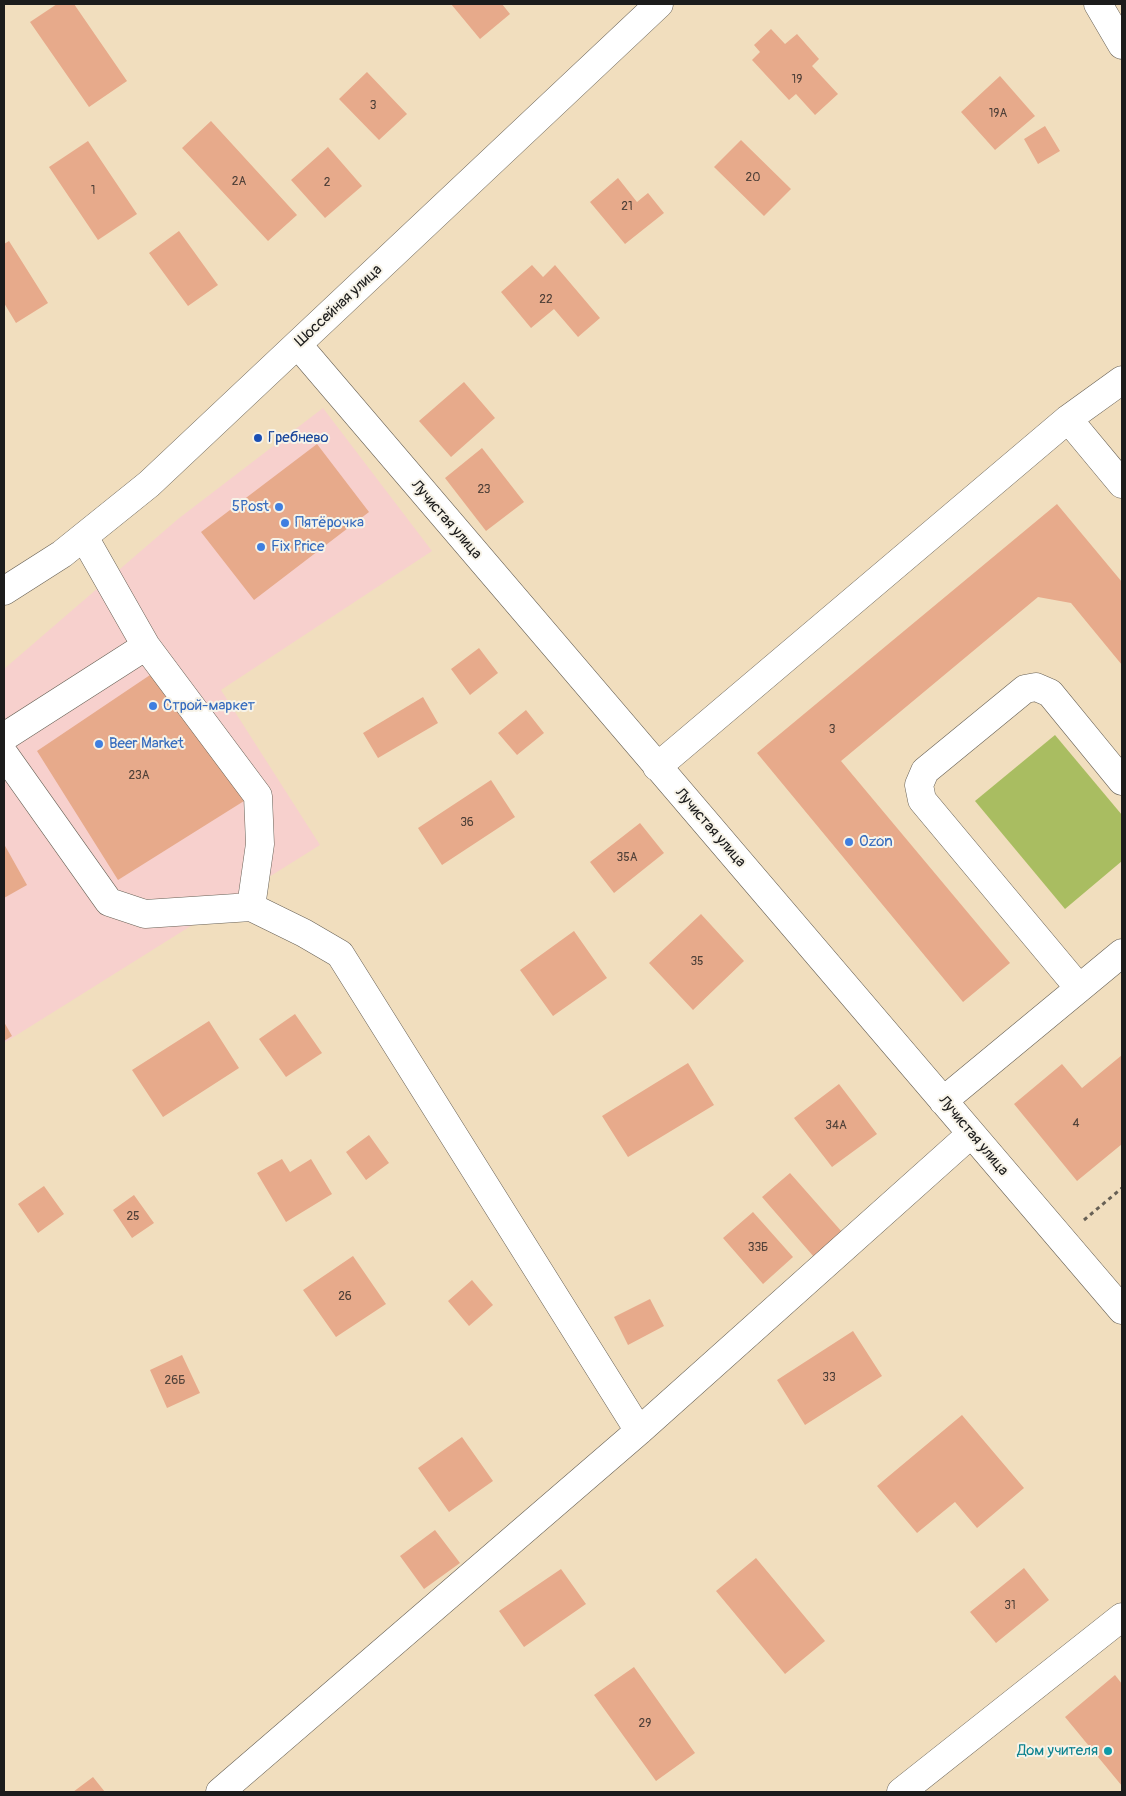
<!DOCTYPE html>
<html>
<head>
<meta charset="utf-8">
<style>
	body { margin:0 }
	#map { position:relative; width:1126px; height:1796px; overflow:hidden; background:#f1debe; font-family:Pangolin,sans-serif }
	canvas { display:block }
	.frame { position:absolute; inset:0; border:5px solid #1c1c1c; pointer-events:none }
</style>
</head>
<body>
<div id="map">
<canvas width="1126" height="1796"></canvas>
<div class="frame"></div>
</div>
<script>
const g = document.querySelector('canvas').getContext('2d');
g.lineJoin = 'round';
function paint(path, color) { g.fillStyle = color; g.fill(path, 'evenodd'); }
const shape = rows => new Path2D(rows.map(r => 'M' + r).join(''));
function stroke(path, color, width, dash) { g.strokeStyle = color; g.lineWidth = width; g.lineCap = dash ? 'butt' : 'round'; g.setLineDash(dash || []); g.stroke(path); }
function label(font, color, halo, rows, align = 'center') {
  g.font = font + ' Pangolin,sans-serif'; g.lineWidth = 4; g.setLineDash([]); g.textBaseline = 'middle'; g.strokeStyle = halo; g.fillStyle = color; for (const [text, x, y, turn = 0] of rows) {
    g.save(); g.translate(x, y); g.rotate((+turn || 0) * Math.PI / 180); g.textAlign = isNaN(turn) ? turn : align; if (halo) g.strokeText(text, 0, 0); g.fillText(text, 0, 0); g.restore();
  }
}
const built = shape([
	[323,408,432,551,221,690,320,845,4,1043,4,669,178,519]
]);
const green = shape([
	[1055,735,1122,815,1122,861,1065,909,975,801]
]);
const building = shape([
	[57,4,74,4,127,81,89,107,30,22],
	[451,4,502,4,510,14,480,39],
	[771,29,785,44,797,34,819,59,812,66,838,94,815,115,796,94,789,100,752,60,760,52,754,45],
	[367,72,407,114,379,140,339,99],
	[1000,76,1035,116,995,150,961,112],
	[211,121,297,215,268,241,182,148],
	[1045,126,1060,151,1038,164,1024,139],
	[741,140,791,189,764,216,714,167],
	[88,141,137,214,98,240,49,167],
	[328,147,362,186,325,218,291,180],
	[618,178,637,202,648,193,664,213,625,244,590,202],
	[179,231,218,285,188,306,149,253],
	[9,241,48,303,16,323,4,303,4,244],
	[532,265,543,277,555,265,600,318,578,337,554,309,531,328,501,292],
	[464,382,495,418,451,457,419,421],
	[317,444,369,512,254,600,201,532],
	[482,448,524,502,486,531,445,478],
	[1057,504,1122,582,1122,665,1071,603,1038,597,841,761,1010,963,963,1002,757,753],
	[479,648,498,673,470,695,451,669],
	[153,673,244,801,118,880,37,751],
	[423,697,438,723,378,758,363,733],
	[526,710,544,733,517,755,498,733],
	[491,780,515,817,442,865,418,828],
	[640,823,664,853,614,893,590,862],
	[4,844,27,885,4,898],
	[701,914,744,961,693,1010,649,963],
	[574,931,607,978,553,1016,520,970],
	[295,1014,322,1053,286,1077,259,1039],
	[209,1021,239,1068,163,1117,132,1070],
	[4,1022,12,1036,4,1041],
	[1122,1055,1122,1144,1077,1181,1014,1104,1062,1064,1082,1088],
	[688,1063,714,1105,628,1157,602,1116],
	[839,1084,877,1134,832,1167,794,1118],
	[369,1135,389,1163,366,1180,346,1152],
	[282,1159,290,1172,311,1159,332,1194,286,1222,257,1173],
	[790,1173,842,1232,814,1257,762,1197],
	[44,1186,64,1214,38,1233,18,1204],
	[134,1195,154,1223,132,1238,113,1210],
	[753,1212,793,1257,763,1284,723,1238],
	[353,1256,386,1304,336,1337,303,1290],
	[472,1280,493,1305,469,1326,448,1301],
	[650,1299,664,1326,628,1345,614,1317],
	[853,1331,882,1376,805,1425,777,1380],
	[182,1355,200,1393,167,1408,150,1370],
	[962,1415,1024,1488,977,1528,955,1502,917,1533,877,1486],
	[462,1437,493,1481,449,1512,418,1468],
	[435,1530,460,1563,424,1589,400,1556],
	[756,1558,825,1641,785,1674,716,1591],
	[1024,1568,1049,1600,996,1643,970,1612],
	[561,1569,586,1604,524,1647,499,1611],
	[634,1667,695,1753,656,1781,594,1695],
	[1115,1675,1122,1684,1122,1786,1065,1717],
	[93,1777,105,1792,73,1792]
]);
const path = shape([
	[1084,1220,1122,1188]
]);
const minor = shape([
	[1098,4,1122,45],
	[298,345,1122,1310],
	[1068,419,1122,484],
	[146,646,258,796,260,844,251,907],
	[4,737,146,646,84,537],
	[4,754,109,902,145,914,251,907,304,933,340,954,639,1431],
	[657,767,1068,419,1122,380],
	[1079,988,922,800,919,785,925,771,1025,689,1036,687,1050,693,1122,781],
	[943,1101,1122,953],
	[220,1792,639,1431,971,1134],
	[901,1792,1122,1617]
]);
const major = shape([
	[4,591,62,554,149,484,659,4]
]);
const markers = [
	[258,438,5,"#1a4fb4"],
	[279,507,5,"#3f7fe0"],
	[285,523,5,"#3f7fe0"],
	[261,547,5,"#3f7fe0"],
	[153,706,5,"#3f7fe0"],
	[99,744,5,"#3f7fe0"],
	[849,842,5,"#3f7fe0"],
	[1108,1751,5,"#0f9aa8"]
];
const numberNames = [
	["19",797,80],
	["3",373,106],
	["19А",998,114],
	["20",753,178],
	["2А",239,182],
	["2",327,183],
	["1",93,191],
	["21",627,207],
	["22",546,300],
	["23",484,490],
	["3",832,730],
	["23А",139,776],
	["36",467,823],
	["35А",627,858],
	["35",697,962],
	["4",1076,1124],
	["34А",836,1126],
	["25",133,1217],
	["33Б",758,1248],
	["26",345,1297],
	["33",829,1378],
	["26Б",175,1381],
	["31",1010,1606],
	["29",645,1724]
];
const streetNames = [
	["Шоссейная улица",339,306,-43],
	["Лучистая улица",446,520,49],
	["Лучистая улица",710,828,49],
	["Лучистая улица",973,1136,50]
];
const transitNames = [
	["Гребнево",268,438]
];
const shopNames = [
	["5Post",269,507,"right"],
	["Пятёрочка",295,523],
	["Fix Price",271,547],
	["Строй-маркет",163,706],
	["Beer Market",109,744],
	["Ozon",859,842]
];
const cultureNames = [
	["Дом учителя",1098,1751]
];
paint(built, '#f7d0cd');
paint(green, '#a9bd61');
paint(building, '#e7aa8b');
stroke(minor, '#676055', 29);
stroke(major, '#676055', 29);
stroke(path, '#676055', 3, [4, 4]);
stroke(minor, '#fff', 28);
stroke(major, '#fff', 28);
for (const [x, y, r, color] of markers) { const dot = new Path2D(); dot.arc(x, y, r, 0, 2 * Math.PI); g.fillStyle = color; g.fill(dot); stroke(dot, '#f7f3e8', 2); }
label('12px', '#4f4038', null, numberNames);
label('15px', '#1c1c1c', '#f7f3e8', streetNames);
label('15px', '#164399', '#f7f3e8', transitNames, 'left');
label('15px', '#366cbe', '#f7f3e8', shopNames, 'left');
label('15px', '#0d838f', '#f7f3e8', cultureNames, 'right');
</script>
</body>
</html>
